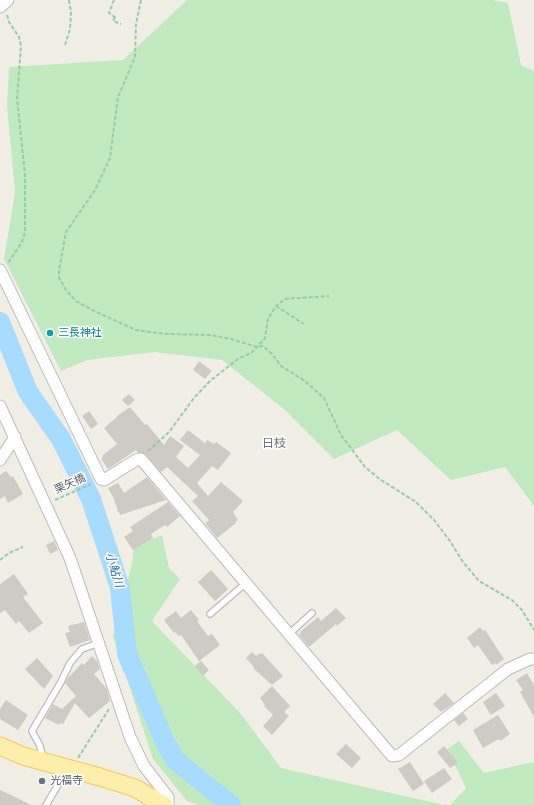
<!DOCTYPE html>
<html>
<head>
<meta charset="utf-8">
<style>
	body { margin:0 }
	canvas { display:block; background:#f1eee6 }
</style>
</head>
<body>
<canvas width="534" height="805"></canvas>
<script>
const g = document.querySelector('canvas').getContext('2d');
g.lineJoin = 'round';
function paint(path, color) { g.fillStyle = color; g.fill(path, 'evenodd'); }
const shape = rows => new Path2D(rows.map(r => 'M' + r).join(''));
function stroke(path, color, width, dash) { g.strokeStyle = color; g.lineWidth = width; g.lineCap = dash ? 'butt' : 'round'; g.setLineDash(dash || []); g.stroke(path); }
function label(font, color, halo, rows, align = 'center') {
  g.font = font + ' "PT Sans Narrow","Noto Sans JP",sans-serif'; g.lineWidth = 3; g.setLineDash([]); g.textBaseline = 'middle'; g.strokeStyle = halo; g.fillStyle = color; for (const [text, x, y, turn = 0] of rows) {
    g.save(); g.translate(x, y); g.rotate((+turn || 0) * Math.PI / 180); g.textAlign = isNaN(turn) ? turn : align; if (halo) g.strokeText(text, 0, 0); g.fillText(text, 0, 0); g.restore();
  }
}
const green = shape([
	[187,0,492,0,508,3,521,65,534,71,534,506,505,467,451,480,397,430,334,459,285,410,222,360,155,352,87,360,61,371,4,259,15,192,7,106,9,67,123,60],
	[162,535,169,568,180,579,152,621,241,714,281,768,444,805,198,805,187,801,153,759,113,636,132,564,134,546],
	[459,741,484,773,533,762,534,764,534,805,450,805,466,788,447,749]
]);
const river = shape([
	[0,322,28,392,61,439,91,499,120,588,127,654,165,742,176,761,231,805]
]);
const building = shape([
	[199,361,212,371,205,379,193,370],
	[129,394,135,400,128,406,122,400],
	[130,407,145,425,147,424,164,445,170,436,184,446,176,457,188,468,200,455,180,440,188,430,205,443,207,440,214,444,216,442,231,453,218,470,212,466,197,483,208,496,221,482,243,501,233,512,238,520,235,522,236,523,217,538,205,523,209,520,192,501,198,496,167,467,161,472,144,453,138,453,136,450,108,469,101,459,103,458,102,456,117,444,104,428,117,417,117,416],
	[89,411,98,424,91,429,82,416],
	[6,471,11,477,13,476,23,494,8,503,5,496,0,499,0,475],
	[147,477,166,500,120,515,119,512,118,512,114,499,108,488,118,483,124,493],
	[168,502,180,516,167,527,165,525,151,534,153,538,133,550,124,537,133,531,130,527],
	[54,541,58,550,50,554,46,545],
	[211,570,228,589,215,601,198,582],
	[14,574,28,594,23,597,43,623,29,633,19,621,16,624,5,610,0,613,0,584],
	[336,608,346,618,337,626,336,624,309,647,299,635,301,633,300,632,318,617,321,621],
	[191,610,199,620,197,621,208,636,212,634,220,645,199,661,181,635,179,636,175,632,174,633,164,620,176,611,181,618],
	[84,622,90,640,70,647,65,633,70,632,68,626],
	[480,627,483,631,485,630,504,659,496,665,495,663,492,665,478,645,474,648,467,638],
	[252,652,256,656,260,653,261,654,262,653,283,676,272,685,253,668,254,667,246,658],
	[92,656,97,661,100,669,94,674,107,689,110,701,89,718,75,703,63,724,60,723,59,725,45,718,53,704,62,709,76,696,65,683,68,678,82,663,84,665],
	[37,658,53,676,44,689,25,669],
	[201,661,209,670,203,676,195,666],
	[527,673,534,685,534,717,520,692,523,690,516,680],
	[272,686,290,706,284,712,289,716,272,735,263,726,273,715,264,706,265,705,260,698],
	[445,693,454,703,441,712,433,704],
	[496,693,505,706,491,715,483,702],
	[6,700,28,715,18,730,0,719,0,709],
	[463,713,468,719,459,726,454,720],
	[498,715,510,734,500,741,499,739,483,748,473,730],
	[346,744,361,758,352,768,336,754],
	[444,746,458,763,450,768,437,752],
	[410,762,424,784,413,791,398,769],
	[444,768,452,779,432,793,424,781],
	[0,790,11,795,31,805,0,805]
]);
const path = shape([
	[114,0,109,13,116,18],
	[141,0,136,24,135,57,118,97,110,158,95,190,66,232,59,270,59,278,66,290,76,301,92,310,136,330,166,334,210,335,231,339,257,347,263,346,272,354,281,366,305,381,324,398,341,435,365,467,381,480,416,502,434,520,450,541,463,562,479,581,512,600,522,610,534,630],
	[7,15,9,22,19,37,21,46,17,98,25,175,25,232,22,242,8,263],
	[115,17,113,21,121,24],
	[65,45,70,29,71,12,69,0],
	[276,306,304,324],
	[148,451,169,432,194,398,210,381,238,359,251,353,257,347,265,338,268,319,276,306,285,299,329,296],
	[55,500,91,484],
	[0,560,9,553,23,547],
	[78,758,109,709]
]);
const lane = shape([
	[210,614,246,583],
	[289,634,312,613],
	[43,759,40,746,32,731,61,682,70,663,82,649,99,643],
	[46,805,67,770]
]);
const street = shape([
	[0,7,8,0],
	[0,270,101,479,104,480,136,460,141,459,392,756,399,755,508,669,530,659,534,659],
	[0,406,70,558,130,737,144,766,168,797,168,805],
	[0,460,15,437]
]);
const primary = shape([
	[0,746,23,756,100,777,135,788,164,805]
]);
const markers = [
	[50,333,4,"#0f9aa8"],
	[42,781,4,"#6b7280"]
];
const cultureNames = [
	["三長神社",58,333]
];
const streetNames = [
	["栗矢橋",70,484,-24]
];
const worshipNames = [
	["光福寺",50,781]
];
const neighbourhoodNames = [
	["日枝",274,444]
];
const waterNames = [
	["小鮎川",114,570,73]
];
paint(green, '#c2eac0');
stroke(river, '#a7dcff', 20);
paint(building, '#cecbc4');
stroke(lane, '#b8bcc0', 8);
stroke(street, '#b8bcc0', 13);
stroke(primary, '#fdc852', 19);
stroke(path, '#98cca6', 2, [4, 2]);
stroke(lane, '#fff', 5.5);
stroke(street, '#fff', 11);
stroke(primary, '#ffefac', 17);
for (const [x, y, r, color] of markers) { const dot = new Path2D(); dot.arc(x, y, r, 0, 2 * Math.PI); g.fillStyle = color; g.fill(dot); stroke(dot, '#fff', 1.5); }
label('11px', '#0d838f', '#fff', cultureNames, 'left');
label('11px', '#5d6267', '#fff', streetNames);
label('11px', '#5b616d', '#fff', worshipNames, 'left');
label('12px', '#6e7479', '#fff', neighbourhoodNames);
label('italic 12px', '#3877b2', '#fff', waterNames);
</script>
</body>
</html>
